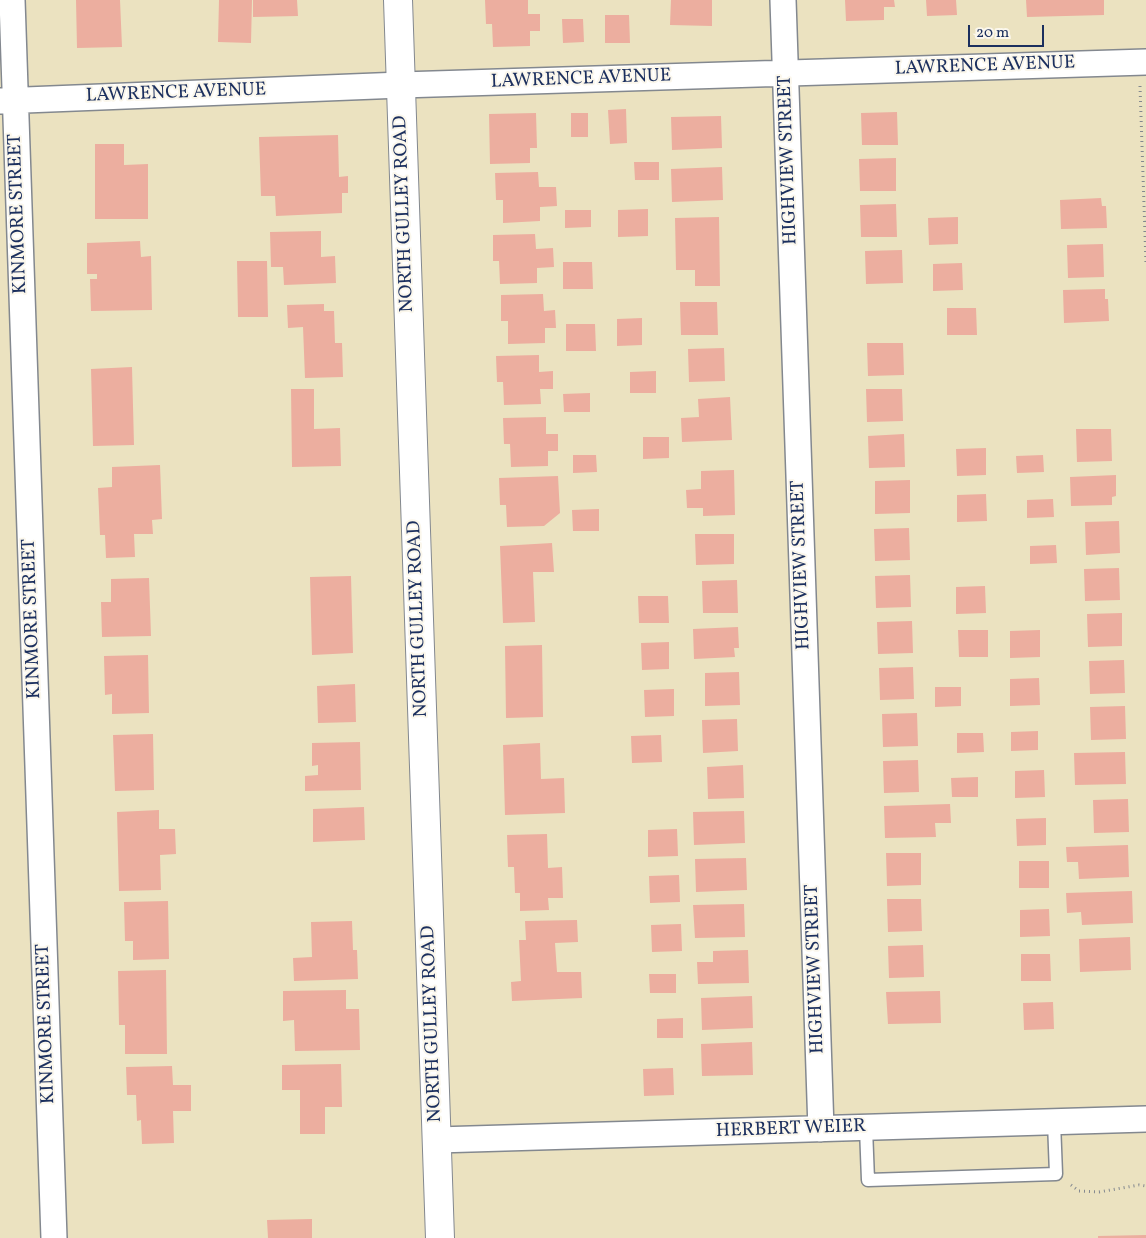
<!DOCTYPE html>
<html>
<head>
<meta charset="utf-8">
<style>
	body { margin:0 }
	#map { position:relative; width:1146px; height:1238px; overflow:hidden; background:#ebe2c0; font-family:Vollkorn,serif }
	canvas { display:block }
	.scale { position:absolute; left:968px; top:25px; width:76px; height:22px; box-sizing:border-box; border:2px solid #1b2f5e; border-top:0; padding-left:6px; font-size:15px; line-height:18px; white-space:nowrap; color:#1b2f5e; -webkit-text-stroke:4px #fbf7ec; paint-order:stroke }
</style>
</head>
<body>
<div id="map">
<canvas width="1146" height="1238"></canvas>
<div class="scale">20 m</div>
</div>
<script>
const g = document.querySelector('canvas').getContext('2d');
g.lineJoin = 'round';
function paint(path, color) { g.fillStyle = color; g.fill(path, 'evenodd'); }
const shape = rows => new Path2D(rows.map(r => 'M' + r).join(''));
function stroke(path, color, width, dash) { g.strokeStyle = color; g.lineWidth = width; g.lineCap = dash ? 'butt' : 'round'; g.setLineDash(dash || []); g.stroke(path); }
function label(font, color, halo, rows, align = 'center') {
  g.font = font + ' Vollkorn,serif'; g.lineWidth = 4; g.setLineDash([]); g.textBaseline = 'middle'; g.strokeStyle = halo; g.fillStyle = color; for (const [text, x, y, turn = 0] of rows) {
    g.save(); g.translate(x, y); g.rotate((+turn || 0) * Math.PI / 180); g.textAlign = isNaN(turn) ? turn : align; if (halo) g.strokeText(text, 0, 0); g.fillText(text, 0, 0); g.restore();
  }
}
const building = shape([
	[76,0,120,0,122,47,77,48],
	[219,0,252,0,251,43,218,42],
	[253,0,297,0,298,16,253,17],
	[485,0,528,0,528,14,540,14,540,31,530,31,530,46,493,47,492,24,486,24],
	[671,0,712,0,712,26,670,25],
	[845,0,894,0,895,7,884,7,884,20,846,21],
	[926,0,956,0,957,15,927,16],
	[1026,0,1104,0,1104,15,1027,17],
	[605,15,629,15,630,43,605,43],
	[562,19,583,19,584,42,563,43],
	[626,109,627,143,610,144,608,110],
	[897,112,898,145,862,145,861,113],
	[536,113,537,148,530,148,530,163,490,164,489,114],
	[571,113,588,113,588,137,571,137],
	[721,116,722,148,672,150,671,117],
	[338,135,339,177,348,176,348,193,342,193,342,213,276,216,275,196,261,196,259,137],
	[95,144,124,144,124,165,148,164,148,219,95,219],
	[896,158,896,191,860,191,859,159],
	[634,162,659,162,659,180,635,180],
	[722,167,723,200,672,202,671,169],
	[538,172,539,187,556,187,557,206,540,207,540,221,503,223,503,200,496,200,495,173],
	[1101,198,1102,206,1106,206,1107,228,1061,229,1060,200],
	[896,204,897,237,861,237,860,205],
	[648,209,648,236,618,237,618,210],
	[565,210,591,210,591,227,565,228],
	[719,217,720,286,695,286,695,270,676,270,675,218],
	[958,217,958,244,929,245,928,218],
	[321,231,321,257,335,256,336,283,284,285,283,267,271,267,270,232],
	[535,234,536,249,553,248,554,267,537,268,537,283,500,284,499,261,493,261,493,235],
	[140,241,141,257,151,256,152,310,91,311,90,279,97,279,97,274,87,274,87,243],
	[1103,244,1104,277,1068,278,1067,245],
	[902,250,903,283,866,284,865,251],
	[237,261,267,261,268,317,238,317],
	[563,262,592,262,593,289,563,289],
	[962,263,963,290,933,291,933,264],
	[1105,289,1105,299,1108,299,1109,321,1064,323,1063,290],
	[543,294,544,311,555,310,556,328,545,328,545,343,508,344,508,321,501,321,501,295],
	[680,302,717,302,718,335,681,335],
	[324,304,324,311,334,311,335,343,342,343,343,377,305,378,303,327,288,328,287,305],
	[947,308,976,308,977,335,947,335],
	[642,318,642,345,617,346,617,319],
	[566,324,595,324,596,351,566,351],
	[867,343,903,343,904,375,868,376],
	[724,348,725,381,689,382,688,349],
	[539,355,539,372,553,371,553,389,540,389,541,404,504,405,503,382,497,382,496,356],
	[132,367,134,445,93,446,91,369],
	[656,371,656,393,630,393,630,372],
	[291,389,314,389,314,429,340,428,341,466,292,467],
	[866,389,902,389,903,421,867,422],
	[590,393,590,412,564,412,563,394],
	[730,397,732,440,682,442,681,418,699,417,698,399],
	[546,417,546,434,558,434,558,451,548,451,548,466,511,467,510,444,504,444,503,418],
	[1076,429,1111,429,1112,461,1077,462],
	[904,434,905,467,869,468,868,436],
	[643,437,669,437,669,458,643,459],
	[986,448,986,475,957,476,956,449],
	[573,455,596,455,597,472,573,473],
	[1043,455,1044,472,1017,473,1016,456],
	[160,465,162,519,152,520,153,534,134,534,135,557,106,558,105,535,100,535,98,488,112,487,112,467],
	[734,470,735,515,703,516,703,508,687,508,686,490,701,489,701,471],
	[1116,475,1116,496,1112,497,1112,505,1071,506,1070,477],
	[558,476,560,513,544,526,507,527,506,505,500,505,499,478],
	[910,480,910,513,875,514,875,481],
	[986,494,987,521,957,522,957,495],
	[1053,499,1054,517,1027,518,1027,500],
	[599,509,599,531,573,531,572,510],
	[1119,521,1120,553,1086,555,1085,522],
	[909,528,910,560,875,561,874,529],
	[695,534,734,534,734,564,696,565],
	[552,543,554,572,533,572,535,622,503,623,500,546],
	[1056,545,1057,563,1030,564,1030,546],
	[1119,568,1120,600,1085,601,1084,569],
	[910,575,911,607,876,608,875,576],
	[351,576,353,653,312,655,310,577],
	[149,578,151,636,102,637,101,602,111,602,111,579],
	[737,580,738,613,703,613,702,581],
	[985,586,986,613,956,614,956,587],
	[638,596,668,596,669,623,639,623],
	[1122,613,1122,646,1088,647,1087,614],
	[912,621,913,653,878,654,877,622],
	[738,627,739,648,734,648,735,657,694,659,693,629],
	[958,630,988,630,988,657,959,657],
	[1040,630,1040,657,1010,658,1010,631],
	[669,642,669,669,642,670,641,643],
	[542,645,543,717,506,718,505,646],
	[148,655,149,713,112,714,112,694,105,695,104,656],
	[1124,660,1125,693,1090,694,1089,661],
	[913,667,914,699,880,700,879,668],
	[739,672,740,705,705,706,705,673],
	[1039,678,1040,705,1010,706,1010,679],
	[355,684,356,722,318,723,317,686],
	[935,687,961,687,961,706,935,707],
	[674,689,674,716,645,717,644,690],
	[1125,706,1126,739,1091,740,1090,707],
	[917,713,918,746,883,747,882,714],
	[737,719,738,751,703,753,702,720],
	[1038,731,1038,750,1011,751,1011,732],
	[957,733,983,733,984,752,957,753],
	[153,734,154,790,115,791,113,735],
	[661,735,662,762,632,763,631,736],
	[360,742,361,790,305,791,305,776,318,775,318,765,312,766,312,743],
	[540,743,541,779,564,778,565,813,505,815,503,745],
	[1125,752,1126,784,1075,785,1074,753],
	[918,760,919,792,884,793,883,761],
	[743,765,744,798,708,799,707,767],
	[1044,770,1045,797,1015,798,1015,771],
	[978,777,978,797,952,797,951,778],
	[1128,799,1129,832,1094,833,1093,800],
	[950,804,951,823,935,823,936,837,885,838,884,806],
	[364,807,365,840,313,842,313,809],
	[159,810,159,829,175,829,176,854,160,855,161,890,119,891,117,812],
	[744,811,745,843,694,845,693,812],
	[1046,818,1046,845,1017,846,1016,819],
	[677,829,678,856,648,857,648,830],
	[547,834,548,868,562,867,563,898,548,898,549,910,520,911,520,893,515,893,514,867,508,867,507,835],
	[1128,845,1129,877,1079,879,1078,862,1067,862,1066,847],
	[886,853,921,853,921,885,887,886],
	[746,858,747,890,696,892,695,859],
	[1019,861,1049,861,1049,888,1019,888],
	[679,875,680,902,650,903,649,876],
	[1132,891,1133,923,1082,925,1081,912,1067,913,1066,893],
	[887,899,921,899,922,931,888,932],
	[168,901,169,959,133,960,133,941,125,941,124,902],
	[744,904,745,937,695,938,693,905],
	[1049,909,1050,936,1020,937,1020,910],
	[577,920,578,942,555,943,557,972,581,972,582,998,512,1001,511,982,521,981,519,940,526,940,525,921],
	[352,921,353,950,357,950,358,979,294,981,293,958,312,957,311,922],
	[681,924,682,951,652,952,651,925],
	[1130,937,1131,970,1080,972,1079,939],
	[923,945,924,977,889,978,888,946],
	[748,950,749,983,698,984,697,962,713,962,713,951],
	[1021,954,1050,954,1051,981,1021,981],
	[166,970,167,1054,125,1054,125,1025,119,1025,118,971],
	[649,974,676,974,676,993,650,993],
	[346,990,346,1009,359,1009,360,1050,295,1051,294,1020,283,1021,283,991],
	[940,991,941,1023,888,1024,886,992],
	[752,996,753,1028,702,1030,701,998],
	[1053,1002,1054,1029,1024,1030,1023,1003],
	[683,1018,683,1038,657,1038,657,1019],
	[752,1042,753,1075,702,1076,701,1044],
	[341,1064,342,1107,325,1107,325,1134,300,1134,300,1090,282,1090,282,1065],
	[172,1066,173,1085,191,1085,191,1111,173,1111,174,1143,142,1144,141,1120,137,1121,136,1095,127,1095,126,1067],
	[673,1068,674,1095,644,1096,643,1069],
	[312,1219,312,1238,268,1238,267,1220],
	[1146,1235,1146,1238,1098,1238,1098,1236]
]);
const path = shape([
	[1140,86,1146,264],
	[1071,1185,1079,1191,1099,1192,1139,1185,1146,1186]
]);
const service = shape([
	[866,1128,868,1180,1056,1174,1054,1122]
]);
const minor = shape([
	[12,0,54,1238],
	[783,0,821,1129],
	[0,101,401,85,1146,62],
	[437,1140,1146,1119]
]);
const tertiary = shape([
	[398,0,440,1238]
]);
const streetNames = [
	["LAWRENCE AVENUE",985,67,-2],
	["LAWRENCE AVENUE",581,80,-2],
	["LAWRENCE AVENUE",176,94,-2],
	["HIGHVIEW STREET",789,160,-92],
	["KINMORE STREET",19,214,-92],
	["NORTH GULLEY ROAD",405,214,-92],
	["HIGHVIEW STREET",802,565,-92],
	["KINMORE STREET",33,619,-92],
	["NORTH GULLEY ROAD",419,619,-92],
	["HIGHVIEW STREET",816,969,-92],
	["KINMORE STREET",47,1024,-92],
	["NORTH GULLEY ROAD",433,1024,-92],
	["HERBERT WEIER",791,1130,-2]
];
paint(building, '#ecae9f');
stroke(service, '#83888f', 15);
stroke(minor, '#83888f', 28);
stroke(tertiary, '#83888f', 30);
stroke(path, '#83888f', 3, [1, 4]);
stroke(service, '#fff', 12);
stroke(minor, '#fff', 25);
stroke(tertiary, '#fff', 28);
label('19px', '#1b2f5e', '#fbf7ec', streetNames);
</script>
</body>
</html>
